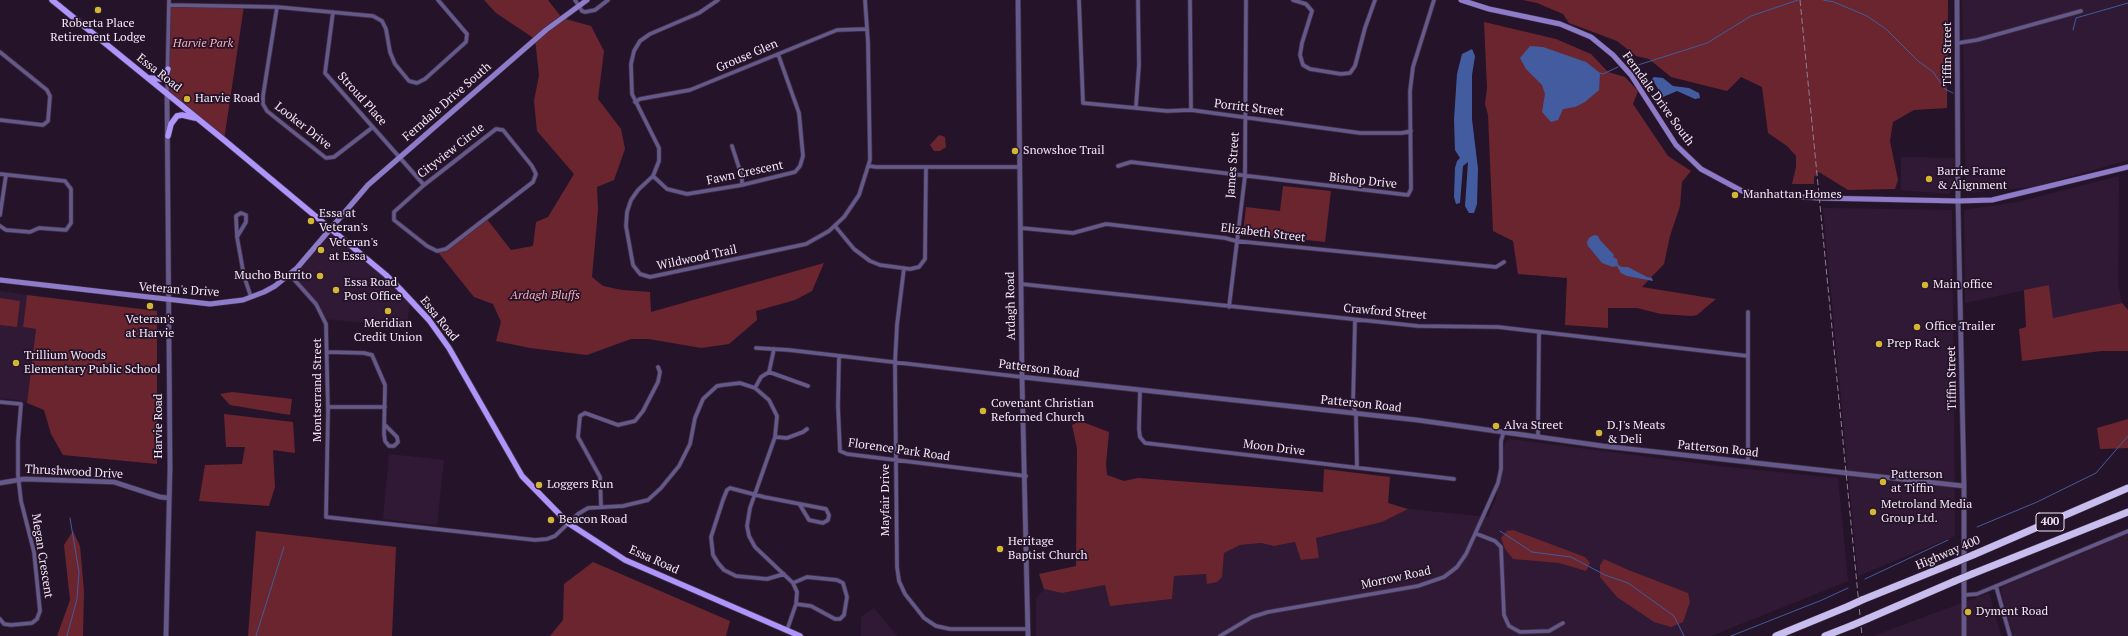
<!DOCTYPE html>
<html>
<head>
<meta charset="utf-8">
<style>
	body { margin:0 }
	canvas { display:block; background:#251329 }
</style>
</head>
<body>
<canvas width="2128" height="636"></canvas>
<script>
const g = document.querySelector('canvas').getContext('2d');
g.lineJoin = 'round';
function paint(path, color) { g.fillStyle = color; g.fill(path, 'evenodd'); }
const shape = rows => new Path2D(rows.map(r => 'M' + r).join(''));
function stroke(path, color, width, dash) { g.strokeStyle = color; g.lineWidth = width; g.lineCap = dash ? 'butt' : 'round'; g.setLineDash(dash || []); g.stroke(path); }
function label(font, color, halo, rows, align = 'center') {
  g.font = font + ' "PT Serif",serif'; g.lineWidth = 3.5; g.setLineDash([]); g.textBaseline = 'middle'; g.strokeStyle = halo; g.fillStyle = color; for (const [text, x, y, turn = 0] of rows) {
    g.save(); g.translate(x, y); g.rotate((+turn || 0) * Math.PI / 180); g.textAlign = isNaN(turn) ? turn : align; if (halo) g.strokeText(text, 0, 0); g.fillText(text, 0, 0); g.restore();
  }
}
const built = shape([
	[1962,0,2128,0,2128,160,2034,187,1966,193],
	[1901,157,1954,158,1953,190,1949,194,1901,190],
	[2119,176,2118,284,2122,303,2053,318,2049,285,1965,303,1964,210,2018,202],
	[1823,208,1952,210,1955,536,1858,576],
	[330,229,386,275,410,300,407,327,325,319,320,310,290,275],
	[0,291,27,295,23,327,36,329,27,403,19,400,0,398],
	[1509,439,1727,467,1838,478,1848,581,1711,636,1036,636,1036,599,1044,589,1062,593,1105,585,1110,605,1172,599,1174,576,1206,574,1222,577,1224,553,1240,545,1261,543,1274,546,1295,542,1302,560,1319,558,1316,538,1382,522,1408,509,1488,517,1496,498,1505,443],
	[389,454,444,460,437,525,383,519],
	[2128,534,2128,636,2013,636,2001,591,2002,587],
	[1989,593,2001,636,1873,636],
	[874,608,897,636,861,636,861,617]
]);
const green = shape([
	[484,0,548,0,562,18,591,26,604,51,598,99,621,129,625,149,614,180,597,187,598,210,592,277,603,286,622,290,650,292,651,312,824,263,812,291,795,300,756,311,757,320,729,344,701,348,649,339,631,339,587,355,530,348,496,341,501,322,493,304,474,297,437,251,446,249,486,218,511,250,533,246,536,222,548,217,574,174,537,131,534,101,539,75,535,39,496,13],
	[1523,0,1948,0,1947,108,1914,110,1893,122,1890,141,1898,180,1895,189,1848,190,1819,172,1814,177,1814,184,1792,184,1796,167,1796,156,1787,146,1768,133,1762,87,1741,77,1727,91,1671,77,1649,59,1636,56,1617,41,1569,23,1563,14,1537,3],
	[169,5,244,6,224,140,167,94],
	[1484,22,1556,39,1591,54,1608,72,1625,77,1638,91,1633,104,1668,156,1691,171,1682,182,1680,206,1670,236,1664,264,1642,287,1716,299,1697,315,1692,316,1661,314,1637,308,1608,308,1608,328,1565,325,1567,278,1518,274,1513,241,1493,231,1488,115,1485,104,1487,88],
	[939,135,945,137,946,147,940,151,934,151,930,145],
	[1283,186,1331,191,1325,242,1243,233,1246,207,1280,211],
	[2049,285,2053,318,2122,303,2128,310,2128,351,2101,351,2022,361,2019,329,2026,327,2024,290],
	[27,295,157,311,157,464,63,455,51,434,44,410,27,403,36,329,23,327],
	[0,298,20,301,17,327,0,325],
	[232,392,292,399,290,415,230,405,220,394],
	[224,414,293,422,295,453,273,450,275,487,269,506,199,501,205,465,242,464,245,447,226,447],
	[2128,419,2128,448,2100,449,2097,428],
	[1080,421,1109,432,1106,464,1107,475,1124,481,1138,478,1323,492,1324,469,1390,477,1388,503,1408,509,1382,522,1316,538,1319,558,1301,560,1295,542,1274,546,1261,543,1240,545,1224,553,1222,577,1217,582,1207,584,1206,574,1174,576,1172,599,1110,606,1105,585,1062,593,1044,589,1039,574,1076,566,1077,448,1072,425],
	[1513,530,1585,557,1590,563,1586,571,1559,563,1513,559,1505,549,1501,538,1507,531],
	[73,531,80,546,84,591,83,636,57,636,70,600,64,545],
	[256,531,396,547,392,636,248,636],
	[1604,559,1626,569,1688,593,1690,602,1683,622,1671,627,1654,622,1617,597,1600,577,1600,565],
	[593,562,730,621,726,636,550,636,563,620,564,584]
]);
const water = shape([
	[1530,46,1543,47,1586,62,1600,73,1599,90,1585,102,1575,107,1563,109,1558,120,1551,122,1542,112,1545,94,1542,85,1526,69,1520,58],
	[1472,49,1475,56,1472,75,1472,119,1478,169,1477,204,1474,213,1469,213,1465,206,1468,162,1463,166,1460,203,1456,204,1454,197,1455,168,1457,161,1460,158,1455,150,1454,120,1457,74,1462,54],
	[1654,77,1663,78,1673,86,1689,88,1699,93,1700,98,1695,99,1677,91,1663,97,1652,79],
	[1594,235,1598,236,1600,240,1614,255,1613,257,1617,259,1618,265,1622,267,1628,267,1647,277,1652,278,1653,281,1627,276,1621,273,1617,266,1613,267,1602,263,1588,246,1587,242,1589,238]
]);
const stream = shape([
	[1823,0,1834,2,1867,16,1886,29,1918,61,1933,72,1945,89,1953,93],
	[2073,30,2076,18,2128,3],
	[1635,66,1707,43,1751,16,1798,0],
	[1600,73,1603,74,1618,67],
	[1977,527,2037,502,2096,473,2128,436],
	[1500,531,1532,552,1571,557,1605,575,1628,583,1674,616,1684,636],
	[1865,579,1948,540],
	[67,636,77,599,79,572,70,518],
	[256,636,284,547],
	[1731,636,1822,600,1848,588]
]);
const minor = shape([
	[575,0,582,11,585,12,595,10,608,0],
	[718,0,699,13,650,34,640,41,634,51,631,64,632,94,659,148,659,161,653,176,638,190,631,200,627,212,626,226,633,265,640,274,650,277,806,244,829,231,844,217,859,195,870,160,868,42,865,0],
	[1079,0,1083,103,1167,111,1191,110,1360,133,1402,133,1411,131],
	[1190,0,1191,110],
	[1293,0,1306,4,1312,11,1302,43,1300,55,1303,65,1310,69,1341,74,1350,73,1355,66,1365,28,1375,0],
	[169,5,277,7,373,16,382,21,386,29,390,52,395,64,409,81,417,83,425,79,466,42,467,34,438,0],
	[277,7,263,96,263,104,267,111,326,158,334,157,373,127],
	[333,12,325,73,424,185],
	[1958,43,1977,40,2081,11],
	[0,52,47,90,50,96,48,121,43,125,0,120],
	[167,94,169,0],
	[635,102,640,99,690,90,837,30,866,29],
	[1136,106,1139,65,1138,0],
	[496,129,503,130,532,166,536,174,533,182,446,249,437,251,427,246,394,220,394,212,424,185,496,129],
	[732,146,742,177,742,185],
	[869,166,876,167,1020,167],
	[1118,166,1131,162,1408,195,1411,189,1410,91,1413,67,1434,0],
	[0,174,65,181,71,189,71,223,66,230,39,228,30,232,6,230,0,226],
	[653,176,667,189,687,194,742,185,795,172,800,166,803,156,799,113,778,54],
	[0,215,6,175],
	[835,226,854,249,870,261,880,265,910,269,919,267,925,259,926,168],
	[1021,228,1073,233,1106,224,1225,238,1236,241,1496,267,1504,262],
	[237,237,246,222,246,215,241,213,236,216,237,237,244,276,251,297],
	[904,268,897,325,895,363,897,567,899,581,905,594,924,618,936,626,950,629,1028,629],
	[290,275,316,304,326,324,328,412,326,517,535,540,547,539,555,536,578,514,588,508,623,506,648,500,661,488,679,466,690,444,695,418,703,399,717,386,723,385,740,383,755,388,769,400,777,416,775,437,750,508,747,526,749,536,755,547,793,583,797,592,796,604,787,630],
	[1021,284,1418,326,1498,327,1748,356],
	[1229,307,1245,176,1246,0],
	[1748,312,1748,462],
	[1355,320,1353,405,1356,415,1357,468],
	[756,348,789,350,1022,377],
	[328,352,364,353,372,355,385,385,384,434,385,441,389,446,394,446,398,442,397,437,385,425],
	[839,357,838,406,840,451,847,454,1026,476],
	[769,372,808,386],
	[755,388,761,377,769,372,774,349],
	[1140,391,1139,429,1140,437,1145,443,1454,479],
	[0,402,21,404,18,441,18,475,21,501,34,552,40,611,37,619,32,623,11,625,4,624,0,619],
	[328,407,385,407],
	[775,437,787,438,803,432,807,429],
	[1538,437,1539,333],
	[601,506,600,477,578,437,580,416,585,413,618,425,635,421,643,411,658,382,660,372,658,367],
	[1477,534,1495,541,1501,547,1504,615,1509,626,1520,632,1549,631,1563,623],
	[784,574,767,579,736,576,724,570,718,563,713,555,711,537,723,500,727,490,730,488,764,497,826,509,829,515,828,520,823,523,809,520,800,505],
	[793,583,807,577,837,580,843,583,847,597,844,615,840,619,835,619,811,606,796,604],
	[1996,586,2010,636],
	[1964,595,1977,594,2128,531],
	[1220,636,1252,617,1268,612,1418,586,1444,577,1457,567,1466,554,1498,483,1501,469,1501,441,1504,431]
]);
const tertiary = shape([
	[1018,0,1022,377,1028,636],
	[1957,0,1958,201,1964,486,1964,636],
	[1022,377,1417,420,1603,446,1964,486],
	[0,483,24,479,114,482,160,497,169,498],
	[166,636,170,467,167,94]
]);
const secondary = shape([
	[1461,0,1489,9,1560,24,1591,37,1613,55,1631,75,1676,145,1701,169,1742,191,1759,194,1819,198,1958,201,1992,200,2128,167],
	[0,280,210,304,243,300,264,292,275,286,297,268,368,185,546,30,587,0]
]);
const primary = shape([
	[52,0,224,140,386,275,400,289,429,320,449,348,522,476,568,523,625,560,800,636],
	[149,78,161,79,166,75,168,69],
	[168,136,171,124,177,116,182,115,195,118]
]);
const motorway = shape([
	[1973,555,2128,488],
	[1972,574,2128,512],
	[1862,600,1956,562],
	[1867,619,1955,581],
	[1776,636,1849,606],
	[1825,636,1853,625]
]);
const rail = shape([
	[1800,0,1862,636]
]);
const motorwayBridge = shape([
	[1956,562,1973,555],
	[1955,581,1972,574],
	[1849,606,1862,600],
	[1853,625,1867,619]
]);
const markers = [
	[98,10,4,"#d3b635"],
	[187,99,4,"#d3b635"],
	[1015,151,4,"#d3b635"],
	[1929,179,4,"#d3b635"],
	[1735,195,4,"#d3b635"],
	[311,221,4,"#d3b635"],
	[321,250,4,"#d3b635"],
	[320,276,4,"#d3b635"],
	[1925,285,4,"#d3b635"],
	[336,290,4,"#d3b635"],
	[150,306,4,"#d3b635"],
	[388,311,4,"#d3b635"],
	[1917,327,4,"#d3b635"],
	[1879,344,4,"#d3b635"],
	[16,363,4,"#d3b635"],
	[983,411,4,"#d3b635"],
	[1496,426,4,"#d3b635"],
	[1599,433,4,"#d3b635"],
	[1883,482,4,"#d3b635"],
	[539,485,4,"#d3b635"],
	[1873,512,4,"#d3b635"],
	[551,520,4,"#d3b635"],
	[1000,549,4,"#d3b635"],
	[1968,612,4,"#d3b635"]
];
const shields = [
	[2050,522,28]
];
const shieldNames = [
	["400",2050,522]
];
const poiNames = [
	["Roberta Place",98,24,"center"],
	["Retirement Lodge",98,38,"center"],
	["Harvie Road",195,99],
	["Snowshoe Trail",1023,151],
	["Barrie Frame",1937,172],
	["& Alignment",1937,186],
	["Manhattan Homes",1743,195],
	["Essa at",319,214],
	["Veteran's",319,228],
	["Veteran's",329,243],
	["at Essa",329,257],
	["Mucho Burrito",312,276,"right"],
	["Essa Road",344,283],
	["Post Office",344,297],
	["Main office",1933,285],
	["Veteran's",150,320,"center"],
	["at Harvie",150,334,"center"],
	["Meridian",388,324,"center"],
	["Credit Union",388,338,"center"],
	["Office Trailer",1925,327],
	["Prep Rack",1887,344],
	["Trillium Woods",24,356],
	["Elementary Public School",24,370],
	["Covenant Christian",991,404],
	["Reformed Church",991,418],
	["Alva Street",1504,426],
	["D.J's Meats",1607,426],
	["& Deli",1607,440],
	["Patterson",1891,475],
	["at Tiffin",1891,489],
	["Loggers Run",547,485],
	["Metroland Media",1881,505],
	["Group Ltd.",1881,519],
	["Beacon Road",559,520],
	["Heritage",1008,542],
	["Baptist Church",1008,556],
	["Dyment Road",1976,612]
];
const parkNames = [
	["Harvie Park",203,44],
	["Ardagh Bluffs",545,296]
];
const streetNames = [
	["Tiffin Street",1948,54,-90],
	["Grouse Glen",747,56,-23],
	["Essa Road",159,73,38],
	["Stroud Place",362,99,48],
	["Ferndale Drive South",1658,99,54],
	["Ferndale Drive South",447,102,-41],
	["Porritt Street",1249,108,7],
	["Looker Drive",303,126,38],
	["Cityview Circle",451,151,-38],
	["James Street",1233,165,-86],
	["Fawn Crescent",745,173,-12],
	["Bishop Drive",1363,181,6],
	["Elizabeth Street",1263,233,7],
	["Wildwood Trail",697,258,-12],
	["Veteran's Drive",179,290,4],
	["Ardagh Road",1011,306,-91],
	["Crawford Street",1385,312,5],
	["Essa Road",439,319,51],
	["Patterson Road",1039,369,7],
	["Tiffin Street",1952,378,-91],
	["Montserrand Street",318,390,-90],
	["Patterson Road",1361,404,6],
	["Harvie Road",159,426,-90],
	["Moon Drive",1274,448,7],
	["Patterson Road",1718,449,6],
	["Florence Park Road",899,450,8],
	["Thrushwood Drive",74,472,3],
	["Mayfair Drive",886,500,-90],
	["Highway 400",1948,553,-23],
	["Megan Crescent",42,556,81],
	["Essa Road",654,560,24],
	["Morrow Road",1396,578,-12]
];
paint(built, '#301934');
paint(green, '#6b252f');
paint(water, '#425c9f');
stroke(stream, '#425c9f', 1);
stroke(minor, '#423146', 5);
stroke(tertiary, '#423146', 6);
stroke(secondary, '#423146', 6);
stroke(primary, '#423146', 7);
stroke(motorway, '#423146', 8);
stroke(minor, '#64598a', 3.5);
stroke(tertiary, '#64598a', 4.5);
stroke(secondary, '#8e7bca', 5);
stroke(primary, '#ae95fc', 5.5);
stroke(motorway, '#c7beef', 7);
stroke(rail, '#8f7f92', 1, [6, 3]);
stroke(motorwayBridge, '#423146', 8, []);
stroke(motorwayBridge, '#c7beef', 7);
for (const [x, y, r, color] of markers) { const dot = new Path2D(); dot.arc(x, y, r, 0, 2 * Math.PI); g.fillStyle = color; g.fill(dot); stroke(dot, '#251329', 1.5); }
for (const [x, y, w] of shields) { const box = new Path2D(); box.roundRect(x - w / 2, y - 9, w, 18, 3); g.fillStyle = '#251329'; g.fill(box); stroke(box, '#f4e7f6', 1); }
label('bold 11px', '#f4e7f6', null, shieldNames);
label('12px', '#f4e7f6', '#251329', poiNames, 'left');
label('italic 12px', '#f7afb3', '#251329', parkNames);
label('12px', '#f4e7f6', '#251329', streetNames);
</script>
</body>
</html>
